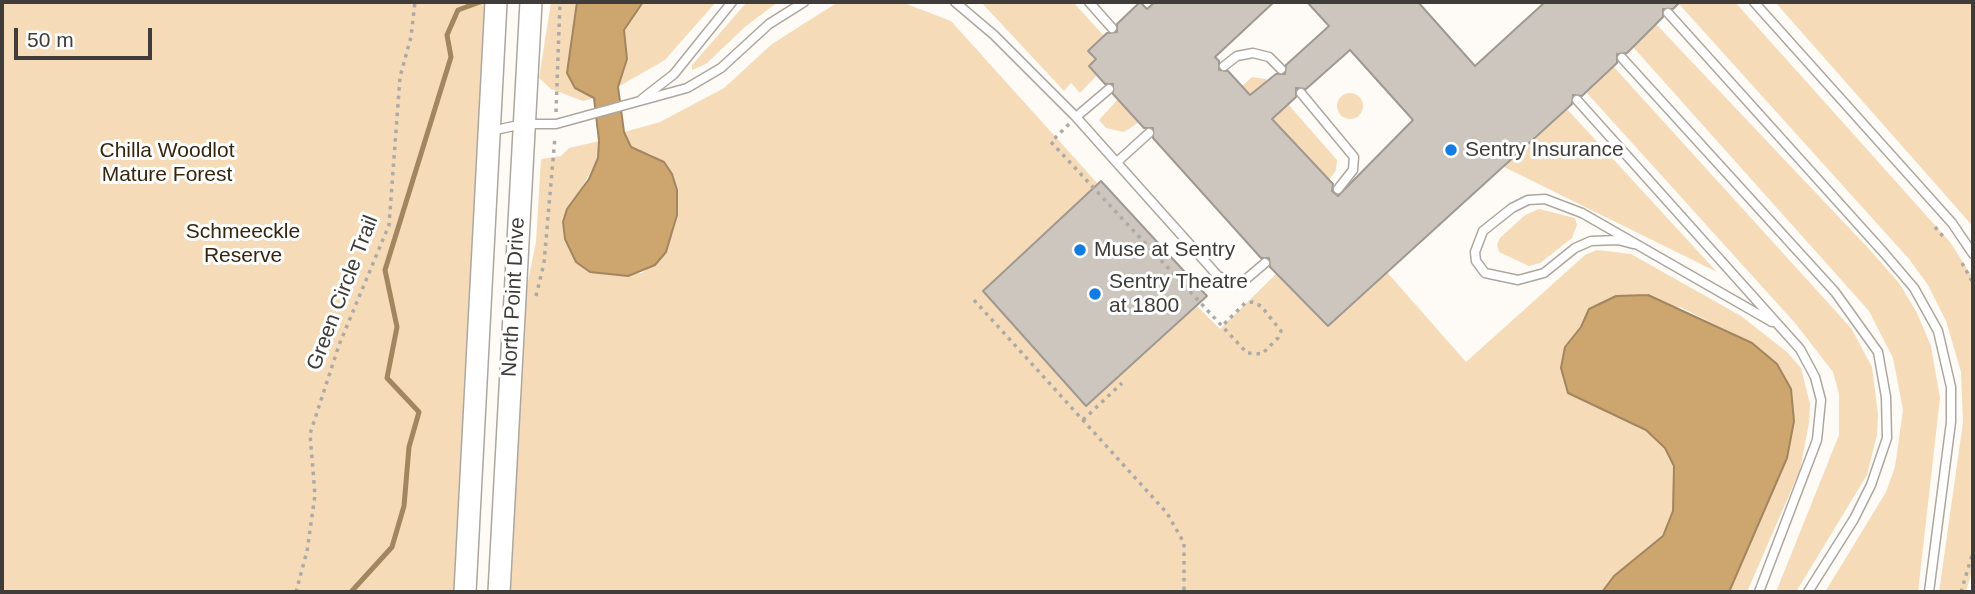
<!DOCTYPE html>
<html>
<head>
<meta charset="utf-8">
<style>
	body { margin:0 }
	#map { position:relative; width:1975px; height:594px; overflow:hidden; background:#fefbf6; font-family:Arial,sans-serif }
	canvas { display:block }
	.frame { position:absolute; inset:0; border:4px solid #3f3c39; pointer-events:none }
	.scale { position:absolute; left:14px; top:28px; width:138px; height:32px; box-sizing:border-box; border:4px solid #3f3c39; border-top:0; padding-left:9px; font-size:21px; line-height:24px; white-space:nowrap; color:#3f3c39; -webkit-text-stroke:5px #fff; paint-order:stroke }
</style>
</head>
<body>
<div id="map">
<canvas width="1975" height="594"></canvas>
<div class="frame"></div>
<div class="scale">50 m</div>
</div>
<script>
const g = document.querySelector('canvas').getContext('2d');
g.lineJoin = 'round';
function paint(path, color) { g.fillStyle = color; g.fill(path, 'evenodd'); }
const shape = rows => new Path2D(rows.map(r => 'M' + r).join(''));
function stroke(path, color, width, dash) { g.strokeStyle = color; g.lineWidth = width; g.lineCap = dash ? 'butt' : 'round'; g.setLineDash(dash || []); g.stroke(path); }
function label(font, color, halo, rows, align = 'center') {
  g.font = font + ' Arial,sans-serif'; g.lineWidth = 6; g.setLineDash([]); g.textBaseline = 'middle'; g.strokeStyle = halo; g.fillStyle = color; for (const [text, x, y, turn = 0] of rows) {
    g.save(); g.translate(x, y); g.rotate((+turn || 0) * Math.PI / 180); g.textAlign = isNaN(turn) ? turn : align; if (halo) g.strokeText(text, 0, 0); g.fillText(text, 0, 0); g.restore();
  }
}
const green = shape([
	[2,2,488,2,465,592,2,592],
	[551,2,577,2,575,88,594,98,583,101,551,89,539,78],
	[643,2,716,2,665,60,618,87,627,51,624,30],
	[747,2,778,2,746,26,706,64,692,70,692,65],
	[838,2,904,3,951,21,1098,184,983,291,1086,406,1197,306,1220,329,1277,273,1386,271,1466,362,1585,255,1597,250,1631,254,1741,316,1787,352,1801,368,1810,404,1809,423,1800,470,1747,592,1729,592,1787,458,1752,343,1680,307,1590,308,1581,327,1565,347,1583,400,1646,430,1665,448,1674,466,1673,511,1663,536,1614,576,1602,592,509,592,523,305,536,242,541,159,561,156,569,148,599,141,598,158,579,193,612,275,642,273,666,252,677,215,652,155,631,147,624,132,660,122,724,88,772,44],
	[981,2,1073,2,1104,36,1088,51,1096,59,1089,66,1097,75,1080,93,1071,83,1064,91],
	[1680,2,1735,2,1950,242,1973,278,1973,567,1966,592,1939,592,1963,422,1961,372,1946,321,1928,285,1909,259,1679,4],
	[1775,2,1973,2,1973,227,1970,223],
	[1656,24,1869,249,1899,283,1917,313,1931,346,1940,398,1918,592,1825,592,1886,492,1895,467,1903,410,1893,358,1869,311,1633,47],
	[1613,66,1851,328,1872,367,1878,414,1877,435,1867,475,1796,592,1776,592,1839,435,1839,394,1833,372,1795,323,1586,92],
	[1252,77,1266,79,1337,160,1336,170,1329,180,1242,86],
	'1337 106a13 13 0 1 1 26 0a13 13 0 1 1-26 0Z',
	[1118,99,1139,122,1124,132,1106,128,1099,120],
	[1567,109,1717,272,1502,166],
	[1539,209,1575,218,1577,225,1572,238,1540,263,1529,266,1499,252,1497,244,1500,238,1525,215]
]);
const water = shape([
	[577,2,643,2,624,30,627,59,618,87,624,132,631,147,664,162,672,174,677,190,677,215,666,252,655,265,628,276,590,272,576,262,565,239,563,222,567,209,589,179,598,158,599,141,594,98,575,88,567,73,577,2],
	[1648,295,1752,343,1777,364,1791,389,1794,421,1787,458,1729,592,1602,592,1614,576,1663,536,1673,511,1674,466,1665,448,1646,430,1568,393,1561,368,1565,347,1581,327,1589,309,1616,296,1648,295]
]);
const stream = shape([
	[351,592,392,547,404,506,409,447,419,412,387,378,397,327,385,270,451,57,447,35,458,10,480,2]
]);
const building = shape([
	[1140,2,1147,9,1155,2,1274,2,1215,57,1219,61,1219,70,1228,71,1250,95,1276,74,1285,74,1286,65,1329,26,1307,2,1418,2,1475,66,1545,2,1680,2,1673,9,1663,9,1663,17,1627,53,1617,54,1617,63,1586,92,1582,96,1573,95,1572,104,1328,326,1270,267,1269,258,1261,258,1153,138,1153,128,1144,128,1113,94,1113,84,1105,84,1089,66,1096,59,1088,51,1107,33,1117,32,1117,24,1140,2],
	[1350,50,1413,120,1338,196,1332,191,1333,184,1272,119,1296,97,1296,88,1306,89,1350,50],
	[1101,181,1207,296,1086,406,983,291,1101,181]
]);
const path = shape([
	[556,112,560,2],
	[1069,124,1051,142,1222,326,1247,353,1262,354,1278,338,1281,331,1261,306,1253,302,1245,303,1222,326],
	[1935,227,1946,240],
	[1962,263,1973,283],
	[536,296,544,263,555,137],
	[974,300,1167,513,1184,543,1184,592],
	[1083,420,1122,383],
	[296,592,307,551,315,495,310,434,339,345,389,225,400,77,411,37,415,2],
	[1961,592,1973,552]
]);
const service = shape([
	[955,2,994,35,1076,117,1218,276,1231,281,1245,280,1265,263],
	[1089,2,1112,28],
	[1754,2,1952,223,1973,254],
	[1668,13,1885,254,1914,288,1938,331,1951,387,1951,422,1929,592],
	[1622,58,1835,292,1878,352,1886,397,1887,438,1871,485,1854,519,1808,592],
	[1224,66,1237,56,1253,53,1269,57,1281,69],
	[1301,93,1354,157,1353,170,1338,189],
	[642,99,674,74,732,2],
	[1577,100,1800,349,1815,377,1821,400,1817,440,1759,592],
	[1076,117,1109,89],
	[491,131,523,124,556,124,687,88,721,68,769,24,804,2],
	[1117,162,1149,133],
	[1633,244,1618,240,1591,241,1575,248,1544,273,1518,280,1485,273,1476,261,1475,252,1483,231,1512,208,1528,200,1545,199,1582,213,1772,322]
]);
const tertiary = shape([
	[465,592,496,2],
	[499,592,531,2]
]);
const markers = [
	[1451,150,7,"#137ce4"],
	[1080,250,7,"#137ce4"],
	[1095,294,7,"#137ce4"]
];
const poiNames = [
	["Sentry Insurance",1465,150],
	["Muse at Sentry",1094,250],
	["Sentry Theatre",1109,282],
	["at 1800",1109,306]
];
const parkNames = [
	["Chilla Woodlot",167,151],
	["Mature Forest",167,175],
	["Schmeeckle",243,232],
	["Reserve",243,256]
];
const streetNames = [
	["Green Circle Trail",343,293,-69],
	["North Point Drive",514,297,-87]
];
paint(green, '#f6dbb9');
paint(water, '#cda56f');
stroke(water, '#a2865f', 2);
stroke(stream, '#a2865f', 5);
paint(building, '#cdc6be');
stroke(building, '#9f9991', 2);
stroke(service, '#ada79f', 11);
stroke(tertiary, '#ada79f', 24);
stroke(path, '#adaaa6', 3.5, [3.5, 5]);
stroke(service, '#fff', 8);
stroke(tertiary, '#fff', 21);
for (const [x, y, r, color] of markers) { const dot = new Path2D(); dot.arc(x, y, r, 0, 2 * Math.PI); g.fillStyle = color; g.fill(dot); stroke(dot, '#fff', 2.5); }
label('21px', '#3f3c39', '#fff', poiNames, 'left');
label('21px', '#37260d', '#fff', parkNames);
label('21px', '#3f3c39', '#fff', streetNames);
</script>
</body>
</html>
